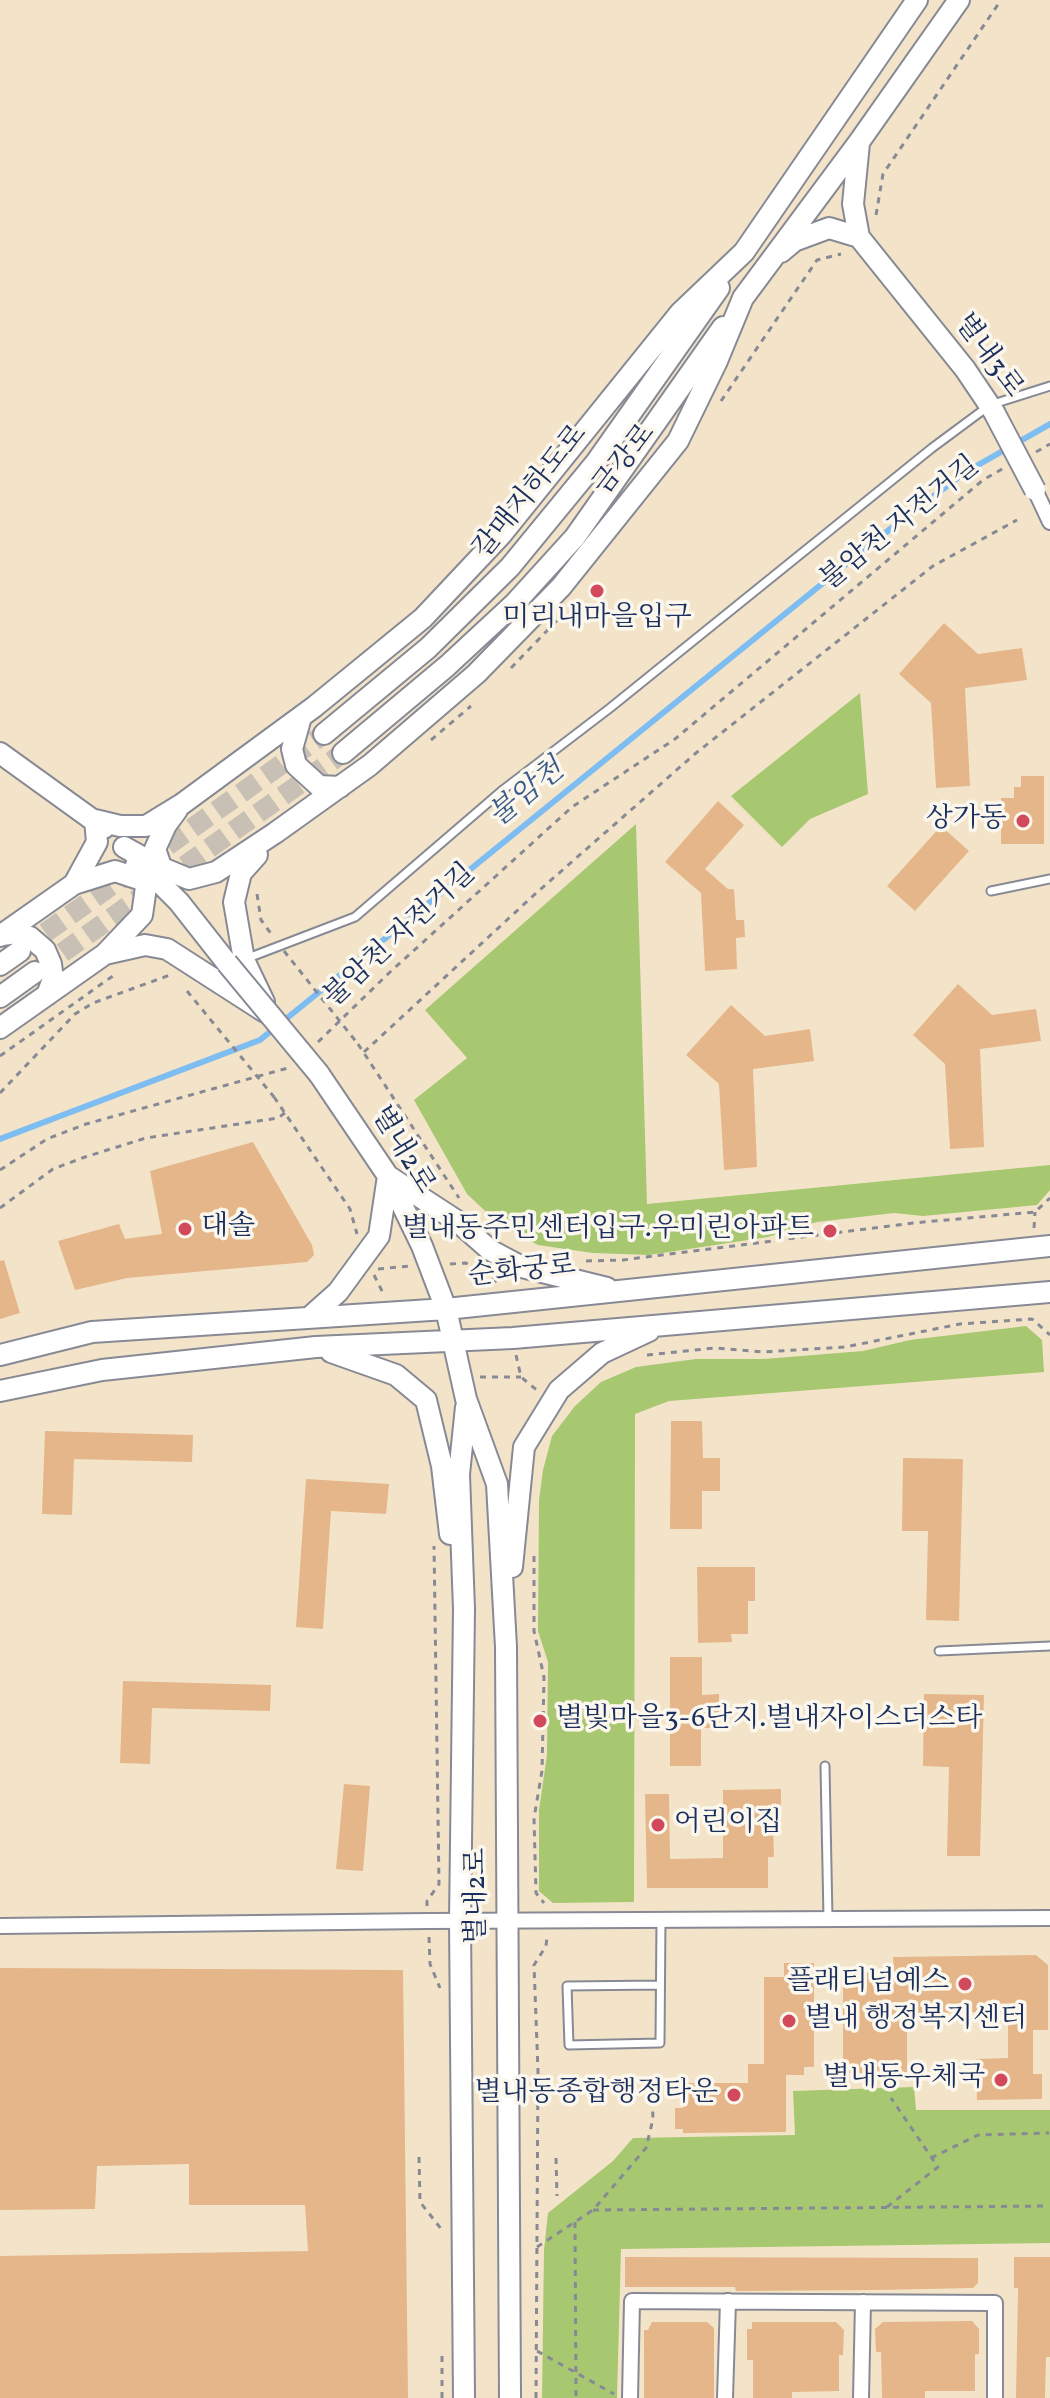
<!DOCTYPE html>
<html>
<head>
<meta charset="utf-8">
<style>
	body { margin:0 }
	canvas { display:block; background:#f3e4c9 }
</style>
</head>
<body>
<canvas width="1050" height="2398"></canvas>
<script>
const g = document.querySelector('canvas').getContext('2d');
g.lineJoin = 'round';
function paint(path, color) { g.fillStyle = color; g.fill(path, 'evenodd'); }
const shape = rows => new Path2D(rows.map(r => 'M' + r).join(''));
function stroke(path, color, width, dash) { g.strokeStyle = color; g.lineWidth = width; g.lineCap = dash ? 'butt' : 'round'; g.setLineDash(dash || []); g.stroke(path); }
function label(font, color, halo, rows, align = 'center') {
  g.font = font + ' Vollkorn,"Noto Serif KR",serif'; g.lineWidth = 7; g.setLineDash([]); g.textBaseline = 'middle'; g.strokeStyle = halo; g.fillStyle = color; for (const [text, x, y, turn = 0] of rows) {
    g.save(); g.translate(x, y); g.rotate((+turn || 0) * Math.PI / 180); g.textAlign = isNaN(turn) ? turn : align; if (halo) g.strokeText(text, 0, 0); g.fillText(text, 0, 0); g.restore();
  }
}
const green = shape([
	[860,693,868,794,810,819,782,847,731,796],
	[636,824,647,1204,1050,1165,1050,1190,1037,1205,923,1216,894,1213,817,1222,768,1237,649,1255,593,1253,538,1245,499,1224,467,1194,414,1100,467,1058,425,1010],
	[1026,1326,1042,1340,1044,1372,669,1401,635,1414,634,1902,553,1903,539,1891,539,1810,547,1755,548,1662,538,1631,539,1500,543,1470,552,1436,575,1406,601,1382,636,1367,696,1359,764,1359,863,1351,910,1340],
	[914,2087,916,2110,1050,2110,1050,2243,621,2249,617,2398,542,2398,544,2250,548,2213,613,2161,633,2138,795,2135,793,2091]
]);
const stream = shape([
	[0,1139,260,1040,876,540,964,473,1050,424]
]);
const building = shape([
	[944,623,978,654,1022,648,1027,680,965,688,970,786,936,788,931,703,899,674],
	[1021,776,1044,776,1044,844,1001,844,1001,798,1014,798,1014,787,1021,787],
	[718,801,744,825,705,869,728,889,734,889,736,920,744,920,745,937,736,938,737,969,705,971,701,893,665,862],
	[941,826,969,851,915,911,887,886],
	[958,984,992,1015,1036,1009,1041,1041,980,1049,984,1147,950,1149,945,1064,913,1035],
	[731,1005,765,1036,810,1029,814,1061,753,1069,757,1167,724,1170,719,1084,686,1055],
	[253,1142,312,1245,314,1255,307,1262,127,1278,75,1290,58,1241,119,1224,125,1239,162,1234,150,1171],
	[4,1260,20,1313,0,1319,0,1261],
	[671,1421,702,1421,703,1458,720,1458,720,1491,702,1491,702,1529,670,1529],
	[45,1431,193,1435,192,1462,74,1459,72,1515,42,1514],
	[903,1458,963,1459,959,1621,926,1620,928,1531,902,1531],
	[306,1479,389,1484,386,1514,331,1511,323,1629,296,1627],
	[697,1567,755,1567,755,1601,748,1601,748,1634,731,1634,732,1642,698,1643],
	[670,1657,702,1657,702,1695,719,1694,719,1728,701,1728,701,1766,670,1766],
	[123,1681,271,1685,270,1711,152,1708,150,1764,120,1763],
	[924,1694,984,1695,980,1856,947,1856,949,1767,923,1766],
	[344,1784,370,1786,363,1871,336,1869],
	[781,1789,781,1823,773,1824,774,1857,768,1857,768,1888,647,1888,645,1794,669,1794,670,1859,723,1858,723,1790],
	[1036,1955,1048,1965,1048,2030,1033,2030,1033,2074,1042,2074,1042,2099,977,2100,976,2059,1008,2058,1008,2012,907,2013,907,2073,843,2073,843,1973,894,1972,893,1957],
	[784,1963,814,1963,814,2067,804,2067,804,2075,786,2075,786,2132,683,2133,683,2129,675,2129,675,2108,683,2108,683,2083,748,2083,748,2064,764,2064,764,1977,784,1977],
	[0,1968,403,1970,408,2398,0,2398,0,2256,308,2251,305,2205,189,2205,189,2164,97,2166,95,2209,0,2210],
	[625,2257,978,2258,978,2283,973,2288,877,2290,736,2291,735,2287,625,2287],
	[1014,2257,1050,2257,1050,2357,1046,2357,1045,2398,1016,2398,1018,2288,1014,2288],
	[972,2321,979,2329,979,2354,975,2354,975,2391,925,2391,925,2398,882,2398,881,2352,876,2352,875,2329,883,2322],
	[652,2322,707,2322,714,2328,714,2398,644,2398,644,2330,648,2330],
	[752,2322,836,2322,844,2330,843,2355,839,2355,839,2391,792,2392,792,2398,753,2398,753,2360,747,2360,747,2329,752,2329]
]);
const secondaryTunnel = shape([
	[21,950,324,734],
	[38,970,343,753]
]);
const path = shape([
	[876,215,883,174,1001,0],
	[721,401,817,260,841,254],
	[1036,452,1050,444],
	[511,668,567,610],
	[431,740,471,706],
	[257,894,261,920,272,935],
	[318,1042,389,973,572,807,675,739,983,480,1004,468],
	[358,1044,459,1198],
	[364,1052,534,895,696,753,933,566,1017,520],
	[0,1056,117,973],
	[0,1093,75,1014,93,1003,170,975],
	[274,1097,350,1209,357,1234],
	[0,1170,47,1139,86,1124,288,1068],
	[0,1208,53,1169,85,1157,146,1138,278,1118,286,1112],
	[1034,1228,1035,1212],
	[586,1261,623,1260,913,1223,1035,1212,1050,1198],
	[450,1264,466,1263,487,1276],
	[378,1269,410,1266],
	[490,1270,487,1276,499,1283],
	[374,1275,383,1293],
	[516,1355,521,1377,538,1391],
	[647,1355,715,1348,763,1352,845,1347,960,1324,1032,1319,1050,1335],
	[480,1377,521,1377],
	[534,1556,534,1631,544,1677,542,1771,534,1818,536,1893,544,1903],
	[427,1906,427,1901,439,1884,434,1546],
	[429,1937,430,1964,440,1988],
	[419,2157,420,2202,442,2230],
	[556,2158,557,2196],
	[931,2158,978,2135,1049,2133],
	[887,2207,938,2167,891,2098],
	[593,2210,1049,2206],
	[575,2222,576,2398],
	[537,2247,593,2210,646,2148,653,2119,652,2095],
	[537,2351,614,2394],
	[442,2398,442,2355],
	[536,2398,538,2071,534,1965,546,1946,547,1937]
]);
const lane = shape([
	[991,891,1050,879],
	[248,958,355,917,504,789,610,708,932,448,990,405,1050,386],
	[939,1651,1050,1646],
	[825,1766,828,1919],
	[660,1985,567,1986,569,2045,660,2043,661,1919]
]);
const street = shape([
	[1035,490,1050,522],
	[0,1926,428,1921,1050,1918],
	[630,2398,632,2301,995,2303,995,2398],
	[725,2398,728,2301],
	[861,2398,863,2302]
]);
const secondary = shape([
	[859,143,853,204,859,237,965,369,994,412],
	[781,252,794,241,829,228,859,237],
	[301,717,292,749,296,765,319,786,340,787],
	[324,734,428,648,510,567,597,461,719,288],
	[0,753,104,828],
	[343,753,447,666,515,603,575,537,723,327],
	[124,847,160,867,189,879,216,872,275,833,370,765,476,674,561,587,678,441,717,361,743,298,859,142,959,0],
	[257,855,241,873,234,902,244,960,264,1002],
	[141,864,179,902,227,963],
	[164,875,155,849,166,825,177,810],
	[74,884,97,842,95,820,120,826,146,826,182,804,314,707,423,618,501,535,680,313,744,252,917,0],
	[2,935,17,933,30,937,45,950,51,964,53,979,47,995],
	[0,936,74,884,115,871,151,883],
	[105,954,145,945,167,949,265,1012],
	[0,965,20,951],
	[0,997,35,972],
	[0,1028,105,954,142,915,147,880,136,865],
	[319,1074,388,1176,422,1246,446,1309,466,1399,497,1484,506,1647,510,2398],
	[311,1316,338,1292,379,1236,388,1176,457,1221,490,1250,522,1267,607,1288],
	[331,1352,396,1375,426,1400,442,1466,450,1534],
	[0,1355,92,1332,446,1309,1050,1246],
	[0,1391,102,1370,316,1347,513,1338,1050,1292],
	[512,1567,524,1447,559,1390,602,1353,649,1331],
	[464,2398,460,1920,464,1609,459,1474,466,1407]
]);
const pathBridge = shape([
	[284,951,358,1044],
	[187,991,274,1097]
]);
const secondaryBridge = shape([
	[994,412,1035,490],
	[227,963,319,1074]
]);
const markers = [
	[597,591,8,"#d1495b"],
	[1023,821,8,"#d1495b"],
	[185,1229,8,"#d1495b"],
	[830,1231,8,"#d1495b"],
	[540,1721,8,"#d1495b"],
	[658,1825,8,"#d1495b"],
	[965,1984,8,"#d1495b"],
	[789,2021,8,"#d1495b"],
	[1001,2080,8,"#d1495b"],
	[734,2095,8,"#d1495b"]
];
const streetNames = [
	["별내3로",987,357,54],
	["금강로",626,461,-52],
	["갈매지하도로",532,493,-51],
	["불암천 자전거길",901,525,-39],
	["불암천 자전거길",401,937,-43],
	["별내2로",401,1151,59],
	["순화궁로",522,1273,-6],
	["별내2로",479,1896,-90]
];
const poiNames = [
	["미리내마을입구",597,620,"center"],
	["상가동",1007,821],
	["대솔",201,1229,"left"],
	["별내동주민센터입구.우미린아파트",814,1231],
	["별빛마을3-6단지.별내자이스더스타",556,1721,"left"],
	["어린이집",674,1825,"left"],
	["플래티넘예스",949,1984],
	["별내 행정복지센터",805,2021,"left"],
	["별내동우체국",985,2080],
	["별내동종합행정타운",718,2095]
];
const waterNames = [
	["불암천",528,795,-39]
];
paint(green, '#a7c870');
stroke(stream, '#7ebdf2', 6);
paint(building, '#e5b689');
stroke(secondaryTunnel, '#c8c0b4', 20, [20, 10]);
stroke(lane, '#878a94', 11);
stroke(street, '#878a94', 18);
stroke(secondary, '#878a94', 24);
stroke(path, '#878a94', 3, [6, 6]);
stroke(lane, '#fff', 7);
stroke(street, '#fff', 14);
stroke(secondary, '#fff', 20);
stroke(secondaryBridge, '#878a94', 24, []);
stroke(pathBridge, '#878a94', 3, [6, 6]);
stroke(secondaryBridge, '#fff', 20);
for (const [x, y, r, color] of markers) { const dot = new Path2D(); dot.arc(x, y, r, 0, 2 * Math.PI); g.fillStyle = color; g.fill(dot); stroke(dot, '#fbf7ec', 3); }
label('28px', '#1b2f5e', '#fbf7ec', streetNames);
label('28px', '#1b2f5e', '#fbf7ec', poiNames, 'right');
label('italic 30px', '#395a8a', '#fbf7ec', waterNames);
</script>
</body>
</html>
